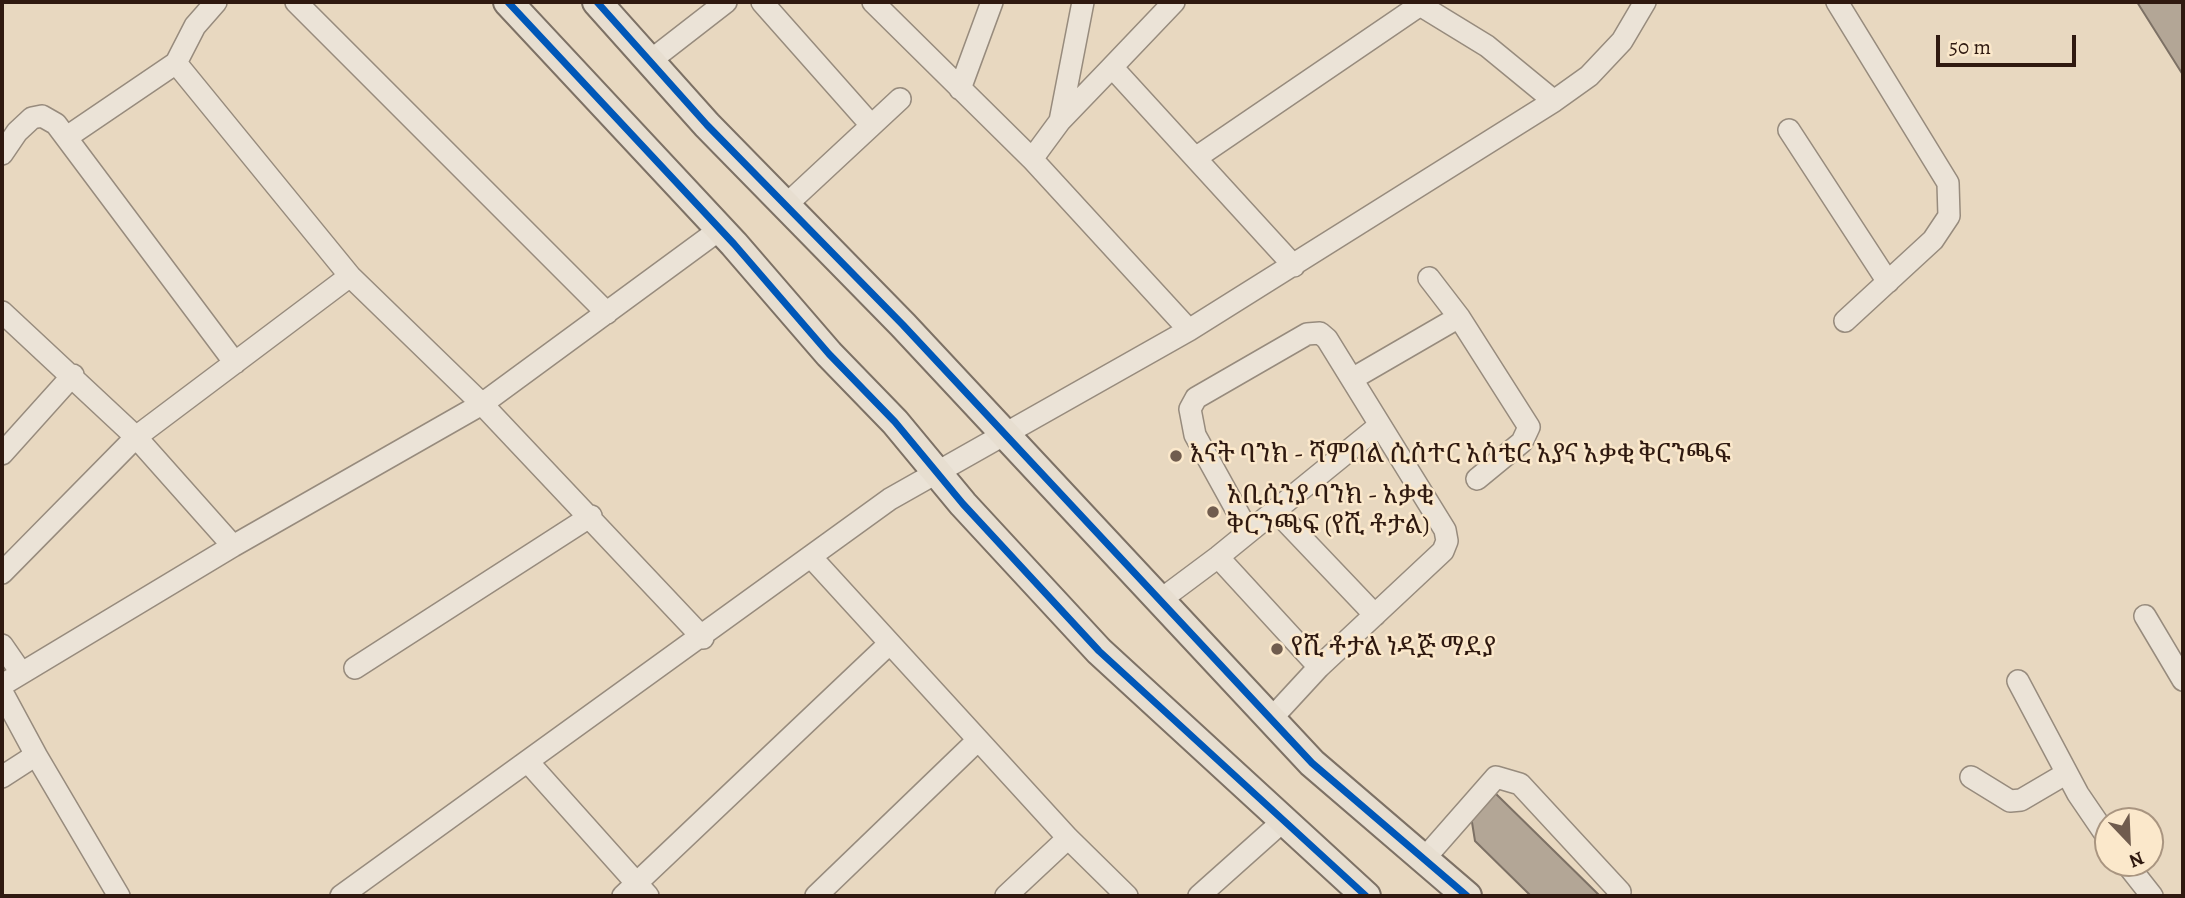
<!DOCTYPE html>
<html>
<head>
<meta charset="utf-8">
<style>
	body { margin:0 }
	#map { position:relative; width:2185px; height:898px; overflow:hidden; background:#e8d8c0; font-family:Alegreya,serif }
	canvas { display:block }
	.frame { position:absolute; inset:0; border:4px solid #2f1910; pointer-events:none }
	.north { position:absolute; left:2094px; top:807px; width:70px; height:70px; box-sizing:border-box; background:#fbe8cb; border:2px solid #a99580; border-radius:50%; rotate:157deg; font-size:19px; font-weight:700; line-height:28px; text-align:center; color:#2f1910 }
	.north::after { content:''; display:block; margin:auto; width:24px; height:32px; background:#705c4e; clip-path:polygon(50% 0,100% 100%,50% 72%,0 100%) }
	.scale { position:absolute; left:1936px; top:35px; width:140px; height:32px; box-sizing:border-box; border:4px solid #2f1910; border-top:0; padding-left:9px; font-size:21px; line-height:24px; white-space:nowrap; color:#2f1910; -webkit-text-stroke:5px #fbe8cb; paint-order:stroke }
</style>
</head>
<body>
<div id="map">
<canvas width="2185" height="898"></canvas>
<div class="frame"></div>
<div class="north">N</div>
<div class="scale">50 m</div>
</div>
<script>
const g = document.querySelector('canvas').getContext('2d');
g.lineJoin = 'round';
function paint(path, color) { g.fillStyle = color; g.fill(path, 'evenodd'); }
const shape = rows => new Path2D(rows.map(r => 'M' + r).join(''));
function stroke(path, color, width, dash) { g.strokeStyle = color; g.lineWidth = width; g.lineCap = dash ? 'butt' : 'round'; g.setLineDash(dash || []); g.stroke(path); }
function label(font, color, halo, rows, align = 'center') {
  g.font = font + ' Alegreya,"Noto Serif Ethiopic",serif'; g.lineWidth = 5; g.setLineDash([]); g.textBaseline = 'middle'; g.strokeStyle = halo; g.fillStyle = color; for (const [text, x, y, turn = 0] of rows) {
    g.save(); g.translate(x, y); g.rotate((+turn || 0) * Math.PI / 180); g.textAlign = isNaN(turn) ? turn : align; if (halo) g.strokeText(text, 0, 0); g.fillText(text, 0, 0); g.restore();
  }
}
const shadow = shape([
	[2139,2,2183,2,2183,71]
]);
const building = shape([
	[2137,2,2183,2,2183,75,2137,2],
	[1492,790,1600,896,1531,896,1475,841,1471,816,1492,790]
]);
const minor = shape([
	[296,2,607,313],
	[762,2,871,125],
	[873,2,1032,159,1189,330],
	[1174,2,1112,67,1294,266],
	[1837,2,1948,183,1949,216,1933,240,1845,321],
	[650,61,726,2],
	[960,89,992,2],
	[1060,121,1083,2],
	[1789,130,1888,282],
	[67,137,176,63,195,26,216,2],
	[2,154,17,132,32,118,42,116,56,124,235,363],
	[1197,157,1420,5,1487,46,1554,101],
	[1032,159,1060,121,1112,67],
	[786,205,900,99],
	[1429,278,1459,317,1529,427,1522,442,1477,479],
	[2,312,136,437,233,546],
	[1352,379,1459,317],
	[2,454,73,375],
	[1275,510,1375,615],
	[1248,531,1195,435,1190,409,1196,398,1307,334,1320,333,1327,339,1445,530,1447,541,1443,551,1319,667,1271,719],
	[1218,557,1319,667],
	[812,558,1068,838,1127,896],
	[2,573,136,437,350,276],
	[1159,601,1218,557,1379,426],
	[2145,616,2183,680],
	[703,638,482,404,719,230],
	[2,645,20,671],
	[355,668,591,516],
	[2018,681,2078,794,2108,838],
	[2,685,233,546,482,404,350,276,176,63],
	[2,692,36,755,2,777],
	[36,755,119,896],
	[529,763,648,896],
	[1971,777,2010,801,2021,800,2067,773],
	[1424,859,1496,777,1520,784,1620,892],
	[2126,863,2152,896],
	[341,896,890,499,1189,330,1554,101,1589,76,1622,41,1645,2],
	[623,896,889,644],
	[816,896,978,740],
	[1006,896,1068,838],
	[1199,896,1282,822]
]);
const major = shape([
	[508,2,734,244,829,354,895,422,963,504,1099,651,1366,896],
	[597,2,707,125,903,325,1312,763,1467,896]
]);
const cycleway = shape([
	[508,2,734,244,829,354,895,422,963,504,1099,651,1366,896],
	[597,2,707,125,903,325,1312,763,1467,896]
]);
const markers = [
	[1176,456,7,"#705c4e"],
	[1213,512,7,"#705c4e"],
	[1277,649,7,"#705c4e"]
];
const poiNames = [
	["እናት ባንክ - ሻምበል ሲስተር አስቴር አያና አቃቂ ቅርንጫፍ",1190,456],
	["አቢሲንያ ባንክ - አቃቂ",1227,497],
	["ቅርንጫፍ (የሺ ቶታል)",1227,527],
	["የሺ ቶታል ነዳጅ ማደያ",1291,649]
];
paint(shadow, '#0003');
paint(building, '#b3a696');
stroke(building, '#7d7165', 2);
stroke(minor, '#978b7d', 24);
stroke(major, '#7d7165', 32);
stroke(minor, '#ebe3d7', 21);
stroke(major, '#e7ded0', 28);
stroke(cycleway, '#0057b8', 7);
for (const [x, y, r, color] of markers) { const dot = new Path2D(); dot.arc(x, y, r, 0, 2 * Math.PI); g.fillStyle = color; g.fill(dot); stroke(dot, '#fbe8cb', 2.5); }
label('26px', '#2f1910', '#fbe8cb', poiNames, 'left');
</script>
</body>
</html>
